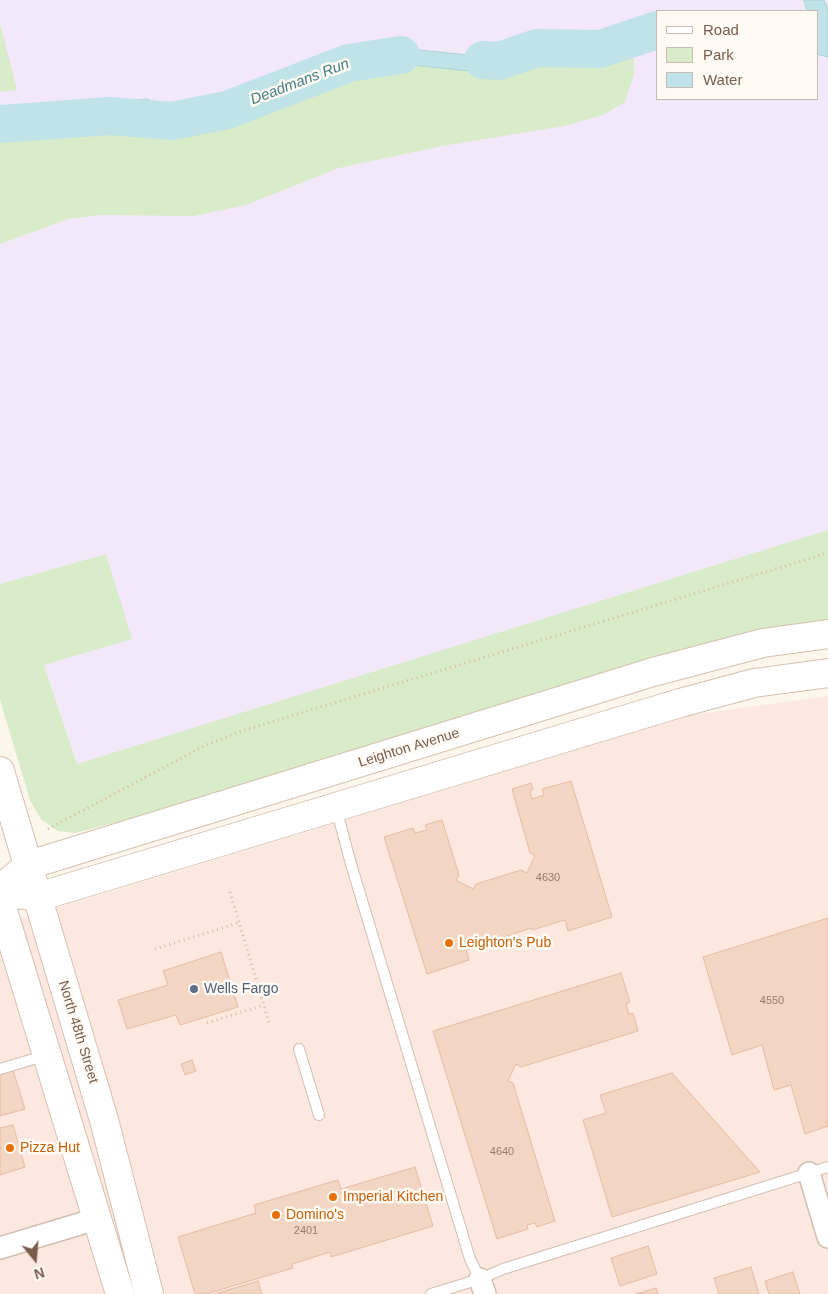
<!DOCTYPE html>
<html>
<head>
<meta charset="utf-8">
<style>
	body { margin:0 }
	#map { position:relative; width:828px; height:1294px; overflow:hidden; background:#fdf6ec; font-family:Helvetica,sans-serif }
	canvas { display:block }
	.legend { position:absolute; left:656px; top:10px; width:162px; height:90px; box-sizing:border-box; background:#fffaf3; border:1px solid #cabbb1; margin:0; padding:6px 9px; list-style:none; font-size:15px; color:#7a5c4d }
	.legend li { display:flex; align-items:center; gap:10px; height:25px }
	.legend b { width:25px; border:1px solid #cabbb1 }
	.north { position:absolute; left:10px; top:1234px; width:50px; height:50px; -webkit-text-stroke:4px #fffaf3; paint-order:stroke; rotate:163deg; font-size:14px; font-weight:700; line-height:20px; text-align:center; color:#7a5c4d }
	.north::after { content:''; display:block; margin:auto; width:18px; height:22px; background:#7a5c4d; clip-path:polygon(50% 0,100% 100%,50% 72%,0 100%) }
</style>
</head>
<body>
<div id="map">
<canvas width="828" height="1294"></canvas>
<ul class="legend">
<li><b style="height:6px;background:#fff"></b>Road</li>
<li><b style="height:14px;background:#d8ecc9"></b>Park</li>
<li><b style="height:14px;background:#bfe3e8"></b>Water</li>
</ul>
<div class="north">N</div>
</div>
<script>
const g = document.querySelector('canvas').getContext('2d');
g.lineJoin = 'round';
function paint(path, color) { g.fillStyle = color; g.fill(path, 'evenodd'); }
const shape = rows => new Path2D(rows.map(r => 'M' + r).join(''));
function stroke(path, color, width, dash) { g.strokeStyle = color; g.lineWidth = width; g.lineCap = dash ? 'butt' : 'round'; g.setLineDash(dash || []); g.stroke(path); }
function label(font, color, halo, rows, align = 'center') {
  g.font = font + ' Helvetica,sans-serif'; g.lineWidth = 5; g.setLineDash([]); g.textBaseline = 'middle'; g.strokeStyle = halo; g.fillStyle = color; for (const [text, x, y, turn = 0] of rows) {
    g.save(); g.translate(x, y); g.rotate((+turn || 0) * Math.PI / 180); g.textAlign = isNaN(turn) ? turn : align; if (halo) g.strokeText(text, 0, 0); g.fillText(text, 0, 0); g.restore();
  }
}
const commercial = shape([
	[828,696,828,1294,0,1294,0,925,692,715]
]);
const education = shape([
	[0,0,828,0,828,539,35,781,0,663],
	[657,11,817,11,817,99,657,99]
]);
const green = shape([
	[0,24,17,90,0,92],
	[623,42,634,59,634,75,625,102,603,115,564,126,442,146,339,168,246,205,194,216,101,215,68,219,0,244,0,130,103,124,132,111,190,129,383,62,489,73,536,64],
	[828,530,828,625,262,779,145,815,75,833,58,831,42,820,36,811,30,800,0,700,0,584,106,554,132,639,44,665,77,764]
]);
const water = shape([
	[804,0,824,0,828,10,828,57,817,54,817,11,807,11,804,0],
	[657,23,657,40,620,42,536,64,489,73,383,62,189,129,132,111,103,124,0,130,0,114,147,99,184,114,298,82,390,47,487,57,605,37,657,23]
]);
const river = shape([
	[483,60,499,61,537,48,600,49,657,30],
	[0,124,110,116,172,121,227,110,349,63,401,55]
]);
const building = shape([
	[571,781,612,917,568,931,565,920,532,930,531,928,466,950,469,960,427,974,384,837,413,828,415,833,427,830,425,825,442,820,459,875,456,880,473,889,476,884,521,870,527,873,535,856,530,853,512,789,531,783,533,790,530,791,532,799,544,795,542,789,571,781],
	[828,918,828,1126,805,1134,791,1085,774,1090,762,1045,732,1055,703,957,828,918],
	[221,952,238,1007,180,1025,176,1015,127,1029,118,1000,168,985,163,971,221,952],
	[621,973,630,1002,626,1004,629,1014,633,1013,638,1031,521,1067,516,1064,508,1081,513,1083,555,1221,537,1227,535,1223,527,1225,528,1229,497,1239,433,1031,621,973],
	[192,1060,196,1071,185,1075,181,1064,192,1060],
	[13,1070,25,1109,0,1116,0,1074,13,1070],
	[672,1073,760,1172,612,1217,583,1120,606,1113,600,1095,672,1073],
	[13,1125,25,1167,0,1175,0,1128,13,1125],
	[415,1167,433,1226,331,1257,330,1252,292,1264,293,1268,206,1294,195,1294,178,1237,256,1213,254,1205,338,1180,341,1189,415,1167],
	[648,1246,657,1274,620,1286,611,1258,648,1246],
	[751,1267,759,1294,719,1294,714,1278,751,1267],
	[793,1272,800,1294,769,1294,765,1281,793,1272],
	[258,1281,262,1294,214,1294,258,1281],
	[656,1288,658,1294,636,1294,656,1288]
]);
const path = shape([
	[48,829,204,746,245,730,828,553],
	[230,892,269,1023],
	[155,949,238,923],
	[207,1023,264,1005]
]);
const lane = shape([
	[336,808,351,864,470,1259,480,1279],
	[299,1049,319,1115],
	[0,1069,47,1055],
	[431,1294,480,1279,503,1269,828,1167]
]);
const street = shape([
	[809,1173,828,1237],
	[0,1248,96,1219],
	[480,1279,485,1294]
]);
const secondary = shape([
	[0,771,104,1120,149,1294],
	[0,889,29,865,653,672,763,643,828,634],
	[0,892,38,897,680,703,754,683,828,673],
	[0,901,120,1294]
]);
const markers = [
	[449,943,5,"#e8710a"],
	[194,989,5,"#5c6f8a"],
	[10,1148,5,"#e8710a"],
	[333,1197,5,"#e8710a"],
	[276,1215,5,"#e8710a"]
];
const numberNames = [
	["4630",548,878],
	["4550",772,1001],
	["4640",502,1152],
	["2401",306,1231]
];
const streetNames = [
	["Leighton Avenue",409,748,-17],
	["North 48th Street",78,1032,73]
];
const foodNames = [
	["Leighton's Pub",459,943],
	["Pizza Hut",20,1148],
	["Imperial Kitchen",343,1197],
	["Domino's",286,1215]
];
const serviceNames = [
	["Wells Fargo",204,989]
];
const waterNames = [
	["Deadmans Run",300,82,-21]
];
paint(commercial, '#fde8e0');
paint(education, '#f3e8fa');
paint(green, '#d8ecc9');
paint(water, '#bfe3e8');
stroke(water, '#a5d3da', 1);
stroke(river, '#bfe3e8', 38);
paint(building, '#f3d5c3');
stroke(building, '#e6bba3', 1);
stroke(lane, '#d1beb0', 12);
stroke(street, '#d1beb0', 24);
stroke(secondary, '#d6c0b0', 30);
stroke(path, '#d9b8a5', 3, [1, 4]);
stroke(lane, '#fff', 10);
stroke(street, '#fff', 21);
stroke(secondary, '#fff', 28);
for (const [x, y, r, color] of markers) { const dot = new Path2D(); dot.arc(x, y, r, 0, 2 * Math.PI); g.fillStyle = color; g.fill(dot); stroke(dot, '#fffaf3', 2); }
label('11px', '#987a6a', null, numberNames);
label('14px', '#7a5c4d', '#fffaf3', streetNames);
label('14px', '#c56008', '#fffaf3', foodNames, 'left');
label('14px', '#4e5e75', '#fffaf3', serviceNames, 'left');
label('italic 15px', '#437c86', '#fffaf3', waterNames);
</script>
</body>
</html>
